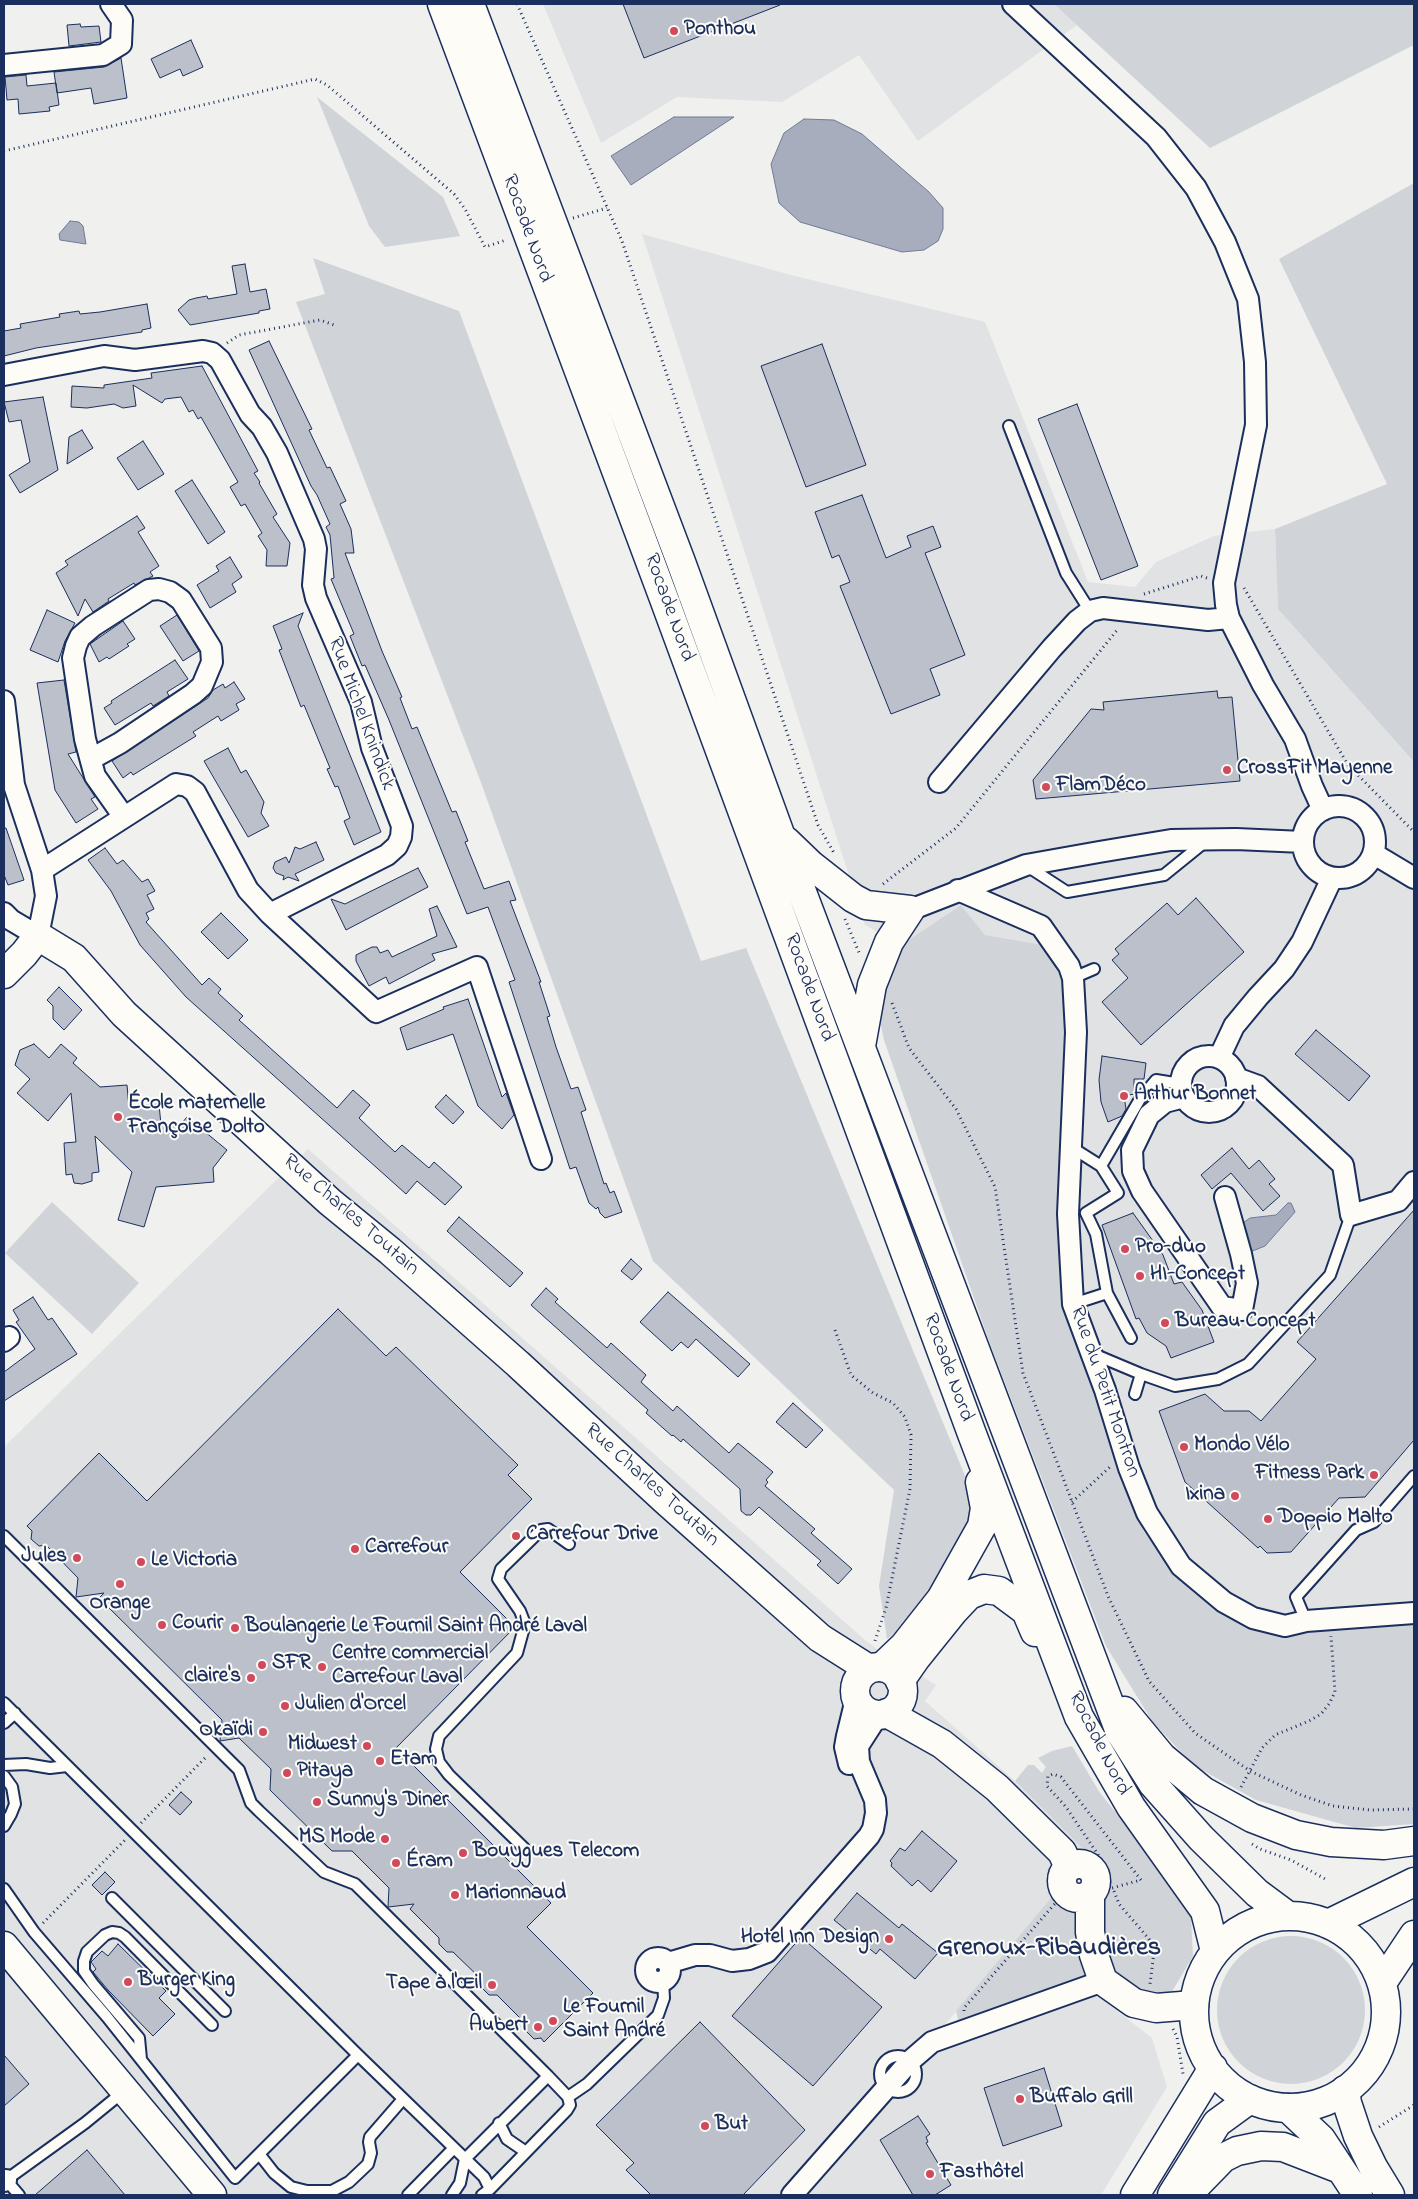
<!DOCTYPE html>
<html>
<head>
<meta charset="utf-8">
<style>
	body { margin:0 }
	#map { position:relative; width:1418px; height:2199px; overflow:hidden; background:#f0f0ee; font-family:"Indie Flower",sans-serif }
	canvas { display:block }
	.frame { position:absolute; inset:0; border:5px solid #1b2f5e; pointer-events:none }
</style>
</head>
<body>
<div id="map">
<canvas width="1418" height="2199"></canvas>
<div class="frame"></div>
</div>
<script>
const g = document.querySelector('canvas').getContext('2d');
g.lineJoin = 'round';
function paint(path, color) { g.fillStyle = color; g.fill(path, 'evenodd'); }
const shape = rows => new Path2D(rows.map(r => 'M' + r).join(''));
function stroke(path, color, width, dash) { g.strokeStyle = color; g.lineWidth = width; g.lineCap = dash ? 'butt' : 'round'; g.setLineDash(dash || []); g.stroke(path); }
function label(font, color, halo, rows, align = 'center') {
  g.font = font + ' "Indie Flower",sans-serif'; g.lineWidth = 4; g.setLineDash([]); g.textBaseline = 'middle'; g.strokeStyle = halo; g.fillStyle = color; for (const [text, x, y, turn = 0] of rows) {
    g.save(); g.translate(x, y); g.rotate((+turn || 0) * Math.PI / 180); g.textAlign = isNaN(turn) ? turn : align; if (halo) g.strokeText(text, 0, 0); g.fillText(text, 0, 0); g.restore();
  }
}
const built = shape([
	[543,4,1054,4,1077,25,918,141,859,55,782,102,677,97,601,143],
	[642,234,791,275,985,322,1088,582,1135,587,1156,562,1214,536,1275,529,1278,609,1414,762,1414,1624,1287,1634,1184,1580,1144,1532,1070,1324,1060,1273,1066,1091,1044,945,985,935,961,905,901,945,865,925],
	[308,1149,865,1640,884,1654,936,1685,925,1701,1015,1781,1088,1854,943,2027,947,2045,1094,1993,1152,2038,1167,2087,1101,2195,4,2195,4,1447]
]);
const green = shape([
	[1054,4,1414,4,1414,45,1210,148],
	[317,97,443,197,460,236,385,247,369,226],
	[1414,183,1414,762,1278,609,1275,529,1387,484,1279,259],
	[313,258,459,311,701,961,746,948,978,1507,927,1609,887,1639,879,1586,894,1490,653,1261,480,780,296,302,325,294],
	[961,905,985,935,1044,945,1063,972,1066,1091,1060,1273,1070,1324,1144,1532,1184,1580,1287,1634,1414,1624,1414,1824,1356,1828,1256,1800,1193,1765,1152,1721,1106,1646,990,1344,884,1040,877,1007,901,945],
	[52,1202,139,1283,92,1334,5,1253],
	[1072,1746,1100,1793,1182,1894,1191,1917,1193,1956,1170,1995,1154,1996,1132,1991,1107,1971,1097,1908,1102,1885,1099,1869,1088,1854,1015,1781,1028,1765,1034,1765,1042,1773,1046,1767,1038,1758,1052,1751],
	[1051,1898,1060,1908,1086,1909,1091,1975,959,2024,956,2011],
	'1217 2010a74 74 0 1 1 148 0a74 74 0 1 1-148 0Z'
]);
const water = shape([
	[674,117,734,117,631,185,611,156,674,117],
	[804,119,834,120,862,134,929,192,943,208,943,229,938,241,924,250,902,252,800,222,779,203,771,164,784,133,804,119],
	[70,221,79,222,83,226,86,244,60,240,59,234,70,221],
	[1288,1203,1291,1203,1295,1212,1265,1246,1250,1252,1240,1225,1250,1218,1276,1215,1288,1203]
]);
const building = shape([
	[623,4,780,4,780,5,644,58,623,4],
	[80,24,81,27,99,26,101,42,69,46,67,25,80,24],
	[191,40,203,67,183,76,180,69,160,78,151,59,191,40],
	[121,58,127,98,94,104,91,88,57,93,54,72,104,67,121,58],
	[26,75,27,86,56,83,59,105,49,107,50,111,19,114,18,99,7,100,5,77,26,75],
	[245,264,250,292,266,289,270,309,259,311,259,313,190,325,178,310,189,300,196,298,207,296,208,299,237,294,232,266,245,264],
	[147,304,151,328,142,330,142,332,36,348,4,356,4,331,21,328,20,324,60,317,59,314,79,311,80,314,100,312,147,304],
	[269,341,312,429,309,430,327,468,330,467,346,501,340,504,351,529,354,553,345,553,382,651,402,697,400,698,412,729,417,727,452,812,456,811,468,841,465,842,484,889,509,881,516,900,510,901,541,982,539,982,550,1016,547,1017,556,1047,571,1089,578,1087,586,1110,581,1112,604,1184,606,1183,610,1193,614,1191,622,1212,605,1218,600,1213,598,1207,596,1209,589,1203,576,1167,570,1169,509,982,515,980,488,907,467,914,389,720,365,665,362,666,350,636,354,634,331,579,334,578,330,535,326,527,330,524,317,495,311,486,249,350,269,341],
	[822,344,866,465,806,487,761,366,822,344],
	[202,366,258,471,254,473,260,482,259,483,277,514,273,517,290,543,287,566,266,566,267,550,258,536,262,533,245,504,241,506,230,487,238,482,201,417,198,419,193,410,189,412,181,397,165,399,162,403,133,385,136,406,123,408,114,404,87,408,71,407,72,386,104,388,104,385,152,378,151,373,202,366],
	[43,397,58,470,20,493,9,475,30,462,21,420,9,422,4,402,43,397],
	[1077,404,1138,566,1101,580,1038,419,1077,404],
	[82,430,93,448,67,464,69,437,82,430],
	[143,441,164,474,138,490,117,458,143,441],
	[192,480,225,532,208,544,175,491,192,480],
	[862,495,886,558,911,547,907,536,933,526,941,547,925,553,965,655,930,669,940,695,891,714,840,586,850,582,839,555,832,558,815,512,862,495],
	[137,516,145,528,138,532,159,566,150,572,153,576,135,585,134,583,108,599,109,601,93,612,85,599,78,616,56,573,68,565,65,561,137,516],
	[230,557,242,577,232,584,236,592,210,608,197,585,219,571,216,566,230,557],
	[47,610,75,623,65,641,58,662,30,650,47,610],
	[303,613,298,626,381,832,354,845,344,821,350,818,338,786,335,787,327,769,330,768,304,705,301,707,279,650,282,649,273,626,303,613],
	[177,615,199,651,183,661,160,626,177,615],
	[123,621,135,639,127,644,129,646,109,659,107,657,99,662,90,644,123,621],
	[175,660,188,679,167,692,169,696,153,706,151,703,115,725,104,708,112,703,111,701,175,660],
	[64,680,76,752,68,754,95,797,91,799,98,809,76,823,55,790,37,683,64,680],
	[234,682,245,699,236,704,239,710,221,721,218,716,193,732,196,736,133,775,131,772,123,778,112,761,208,698,213,690,223,684,225,688,234,682],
	[1217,691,1218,698,1232,697,1240,781,1036,799,1033,780,1091,709,1104,710,1103,702,1217,691],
	[228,748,241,773,246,770,264,802,261,813,269,826,248,837,204,761,228,748],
	[4,828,6,828,24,880,8,885,4,875,4,828],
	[316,842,324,860,295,874,299,881,288,877,283,880,284,876,276,873,273,868,275,862,286,857,289,863,295,847,300,849,316,842],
	[105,848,117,864,123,860,142,882,148,879,155,891,147,895,154,909,146,913,149,919,146,922,202,985,209,978,221,989,218,993,243,1016,239,1020,337,1108,353,1090,370,1105,359,1118,382,1140,395,1152,402,1145,429,1168,434,1162,462,1187,445,1205,417,1181,406,1194,186,997,140,945,111,891,88,860,105,848],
	[418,868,428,887,346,930,331,899,345,904,418,868],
	[1196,898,1244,952,1141,1045,1102,1002,1128,978,1112,960,1119,954,1115,949,1167,903,1178,915,1196,898],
	[437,906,457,947,432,954,435,960,389,984,386,977,369,986,356,961,356,955,372,947,377,947,380,953,388,950,392,957,437,936,429,909,437,906],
	[221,913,248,940,228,959,201,932,221,913],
	[59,987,82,1010,64,1030,53,1019,53,1006,47,1000,59,987],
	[468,999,502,1097,506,1093,514,1115,502,1129,478,1106,453,1034,407,1050,400,1028,444,1009,443,1007,468,999],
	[1316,1030,1370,1076,1349,1101,1295,1054,1316,1030],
	[34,1044,49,1058,61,1044,77,1058,73,1063,100,1087,127,1085,129,1107,159,1104,161,1125,181,1124,187,1117,227,1150,213,1168,214,1182,156,1187,144,1227,118,1220,132,1172,95,1136,99,1172,92,1173,92,1181,82,1184,74,1183,72,1174,66,1175,64,1143,76,1142,71,1093,48,1121,17,1093,30,1079,15,1065,20,1050,34,1044],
	[1102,1056,1146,1063,1144,1079,1134,1079,1134,1094,1124,1096,1126,1109,1122,1116,1108,1122,1101,1102,1099,1080,1102,1056],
	[446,1095,464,1112,453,1124,435,1107,446,1095],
	[1232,1148,1249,1169,1259,1160,1275,1179,1269,1184,1280,1196,1263,1211,1231,1173,1212,1189,1201,1175,1232,1148],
	[1414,1210,1414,1440,1365,1497,1339,1498,1291,1552,1267,1553,1260,1546,1258,1548,1185,1482,1159,1411,1205,1394,1224,1411,1249,1411,1261,1421,1316,1359,1297,1342,1414,1210],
	[1133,1213,1163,1255,1174,1284,1182,1282,1202,1310,1214,1342,1171,1358,1166,1346,1147,1333,1139,1318,1136,1319,1102,1225,1133,1213],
	[459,1217,523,1273,510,1287,447,1231,459,1217],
	[631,1259,642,1269,632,1280,621,1271,631,1259],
	[546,1288,558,1299,555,1302,607,1348,611,1343,646,1375,641,1382,673,1411,677,1406,729,1453,738,1443,773,1472,766,1480,768,1482,765,1486,815,1529,811,1533,852,1569,838,1584,817,1565,821,1561,759,1507,751,1515,746,1515,741,1511,740,1489,683,1439,681,1442,673,1435,672,1436,646,1413,648,1410,531,1305,546,1288],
	[668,1292,750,1364,738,1377,696,1339,688,1348,681,1342,672,1351,640,1322,668,1292],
	[33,1297,48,1320,52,1318,77,1354,4,1401,4,1372,35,1349,16,1322,19,1320,13,1310,33,1297],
	[338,1309,386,1356,396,1347,518,1465,508,1475,532,1499,460,1572,515,1627,396,1748,551,1903,527,1927,593,1993,544,2042,541,2038,534,2039,525,2030,525,2023,497,1995,489,1995,481,1987,481,1979,453,1952,447,1952,439,1944,439,1938,410,1909,414,1904,388,1907,389,1888,352,1851,332,1851,270,1790,271,1769,239,1738,220,1741,222,1720,99,1598,104,1593,76,1597,78,1578,46,1545,39,1546,31,1539,32,1531,27,1526,99,1453,147,1501,338,1309],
	[793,1403,823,1430,806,1448,776,1422,793,1403],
	[181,1792,192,1802,180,1815,169,1805,181,1792],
	[922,1831,957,1861,931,1892,918,1880,912,1886,891,1866,892,1863,890,1861,900,1848,905,1851,922,1831],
	[105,1872,115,1882,102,1895,92,1885,105,1872],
	[857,1893,899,1928,902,1924,938,1953,915,1979,880,1949,876,1954,834,1920,857,1893],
	[801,1937,882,2007,813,2086,732,2016,801,1937],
	[118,1944,166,1991,159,1998,175,2014,153,2036,108,1990,93,1972,96,1969,91,1962,102,1951,108,1956,118,1944],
	[700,2022,805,2130,743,2195,651,2195,626,2170,634,2163,596,2125,700,2022],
	[4,2055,29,2084,4,2106,4,2055],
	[1044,2068,1062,2126,1003,2146,984,2088,1044,2068],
	[918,2116,930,2134,926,2137,928,2142,926,2143,951,2185,935,2195,913,2195,880,2140,918,2116],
	[87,2150,125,2195,35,2195,87,2150]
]);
const path = shape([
	[517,4,622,241,818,825,834,853],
	[4,151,315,79,327,85,454,194,465,209,485,247,506,240],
	[573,218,607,208],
	[227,343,239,335,320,320,337,326],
	[1244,588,1348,765,1414,832],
	[1144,594,1201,576,1207,578],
	[883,884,956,828,1118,629],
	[845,919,860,955],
	[892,1003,909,1048,956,1109,995,1187,1023,1373,1108,1596,1149,1681,1195,1733,1250,1771,1301,1795,1333,1806,1370,1810,1414,1809],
	[835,1330,851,1375,873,1393,893,1403,905,1417,911,1435,910,1489,886,1608,875,1641],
	[1072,1502,1110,1467],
	[1241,1787,1262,1748,1275,1735,1309,1721,1321,1714,1329,1704,1335,1692,1331,1636],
	[141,1823,207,1756],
	[1252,1844,1260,1849,1291,1860,1327,1880],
	[1110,1883,1101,1859,1066,1807,1047,1786,1048,1776,1053,1774,1061,1777,1141,1880,1112,1888],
	[1114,1891,1119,1904,1149,1939,1154,1952,1150,1984],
	[43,1923,125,1840],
	[964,2011,964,2008,1065,1892],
	[1173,2029,1177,2037,1183,2074],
	[1379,2127,1414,2105]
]);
const lane = shape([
	[1009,426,1066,573,1090,611],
	[1027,866,1067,892,1164,875,1206,841],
	[1073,978,1094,969],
	[1071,1147,1101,1166,1118,1193,1086,1213,1096,1234,1107,1293,1131,1338],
	[1101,1166,1140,1099,1156,1080,1181,1084],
	[1073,1304,1107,1293],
	[1091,1353,1141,1374,1175,1386,1218,1379,1248,1364,1330,1275,1351,1215],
	[1135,1394,1141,1374],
	[4,1536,239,1770,251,1803,259,1811,324,1872,355,1884,548,2076],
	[1306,1621,1296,1597,1356,1530,1374,1522,1414,1476],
	[4,1703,358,2055,484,2177,490,2189,482,2195],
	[4,1723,15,1713],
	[4,1765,26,1764,50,1768,67,1766],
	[4,1776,12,1787,15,1804,11,1814,4,1826],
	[524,1848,449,1775,439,1762,436,1749,439,1736,517,1653,525,1624,520,1611,498,1579,501,1569,541,1530,548,1529,569,1544],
	[4,1889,34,1932,107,2017,235,2178,358,2055],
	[112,1898,225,2011],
	'880 2074a18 18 0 1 1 36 0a18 18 0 1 1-36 0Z',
	[141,2059,139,2038,93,1984,84,1971,84,1961,87,1952,105,1935,112,1932,119,1933,125,1937,212,2025],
	[568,2097,587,2084,658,2015,664,1998,663,1982],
	[499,2123,507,2139,526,2152],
	[260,2155,274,2173,291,2187,307,2191,332,2191,349,2182,368,2164,371,2153,369,2142,370,2137,403,2099],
	[19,2195,6,2180,85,2123,123,2092],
	[408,2195,454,2148],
	[452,2195,460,2183,465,2159,548,2076,568,2097,570,2105,567,2110,490,2189]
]);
const street = shape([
	[4,65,103,55,121,44,122,20,111,4],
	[4,375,104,356,135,360,203,351,212,353,220,360,250,414,262,427,277,453,314,539,316,549,313,585,316,598,361,702,372,748,402,826,401,837,397,846,387,855,270,914,248,890,195,792,187,786,176,784,42,870],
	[1229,618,1263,685,1295,739,1312,786,1323,810],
	[4,701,14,785,42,870,46,896,38,936,11,920,4,913],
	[91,759,120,743,193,694,202,686,212,662,211,648,181,600,170,592,159,589,149,590,93,626,80,637,76,646,73,658,85,739,95,776,124,817],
	[939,782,1052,648,1077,621,1090,611,1103,608,1208,620,1229,618,1226,605,1224,583,1256,425,1255,362,1248,299,1225,242,1196,188,1156,137,1013,4],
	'1303 842a36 36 0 1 1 72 0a36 36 0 1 1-72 0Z',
	[1374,854,1414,878],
	[958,890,1041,926,1069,966,1073,978,1076,1032,1068,1214,1073,1304,1105,1390,1129,1468,1147,1513,1181,1566,1224,1602,1253,1618,1285,1626,1306,1621,1414,1613],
	[910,910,1026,865,1099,852,1171,840,1236,839,1303,842],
	[270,914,376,1012,477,967,541,1159],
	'1181 1084a28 28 0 1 1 56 0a28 28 0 1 1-56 0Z',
	[1219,1058,1234,1026,1258,997,1284,969,1302,942,1332,878],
	[1236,1078,1258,1086,1343,1165,1351,1215,1398,1201,1414,1182],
	[1184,1097,1165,1102,1149,1115,1132,1150,1133,1171,1142,1191,1222,1307,1242,1310,1247,1283,1241,1254,1225,1197],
	[4,1341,9,1337],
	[849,1764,845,1747,847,1736,856,1699],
	'646 1970a12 12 0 1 1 24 0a12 12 0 1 1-24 0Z',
	[668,1963,695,1955,710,1955,732,1961,749,1959,767,1952,869,1836,873,1829,876,1813,875,1800,859,1762,858,1746,878,1715],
	[4,2181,6,2180],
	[792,2195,910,2061,932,2042,1103,1981]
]);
const secondary = shape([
	[4,974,24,954,38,936,74,958,124,1014,330,1202,390,1251,518,1364,665,1500,820,1638,869,1669],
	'855 1691a24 24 0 1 1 48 0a24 24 0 1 1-48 0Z',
	[887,1713,942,1744,997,1788,1062,1852,1069,1867],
	'1062 1881a17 17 0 1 1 34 0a17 17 0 1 1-34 0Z',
	[1090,1895,1090,1932,1094,1955,1103,1981,1134,2003,1156,2008,1194,2005],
	[4,1946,212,2195],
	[1345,2090,1347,2103,1358,2136,1373,2167,1390,2195],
	[1288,2108,1321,2139,1358,2195],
	[1187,2195,1223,2158,1237,2151,1261,2146,1283,2147,1340,2169]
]);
const primary = shape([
	[442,4,663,596,972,1434,1079,1717,1131,1807,1205,1911,1215,1951],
	[470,4,681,562,780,834,1120,1732,1153,1784,1201,1838,1257,1893,1288,1916],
	[786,841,811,865,853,898,866,905,910,910,889,942,872,985,861,1046],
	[882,1667,904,1646,941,1599,982,1526,985,1508,980,1482],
	[900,1681,916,1658,953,1612,969,1595,984,1589,999,1591,1026,1611,1035,1632],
	[1124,1711,1162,1757,1203,1791,1252,1818,1296,1835,1331,1842,1384,1845,1414,1841],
	'1194 2012a96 96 0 1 1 192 0a96 96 0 1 1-192 0Z',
	[1328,1924,1414,1882],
	[1382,1983,1414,1935],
	[1135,2195,1213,2068],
	[1172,2195,1217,2123,1250,2099]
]);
const markers = [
	[674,31,5,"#d1495b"],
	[1227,770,5,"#d1495b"],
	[1046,787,5,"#d1495b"],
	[1124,1096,5,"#d1495b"],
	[118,1117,5,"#d1495b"],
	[1125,1249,5,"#d1495b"],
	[1140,1276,5,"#d1495b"],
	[1165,1323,5,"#d1495b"],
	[1184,1447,5,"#d1495b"],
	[1374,1475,5,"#d1495b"],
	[1235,1496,5,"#d1495b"],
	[1268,1519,5,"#d1495b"],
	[516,1536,5,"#d1495b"],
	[355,1549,5,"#d1495b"],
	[77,1558,5,"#d1495b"],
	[141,1562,5,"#d1495b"],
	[120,1584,5,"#d1495b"],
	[162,1625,5,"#d1495b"],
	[235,1628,5,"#d1495b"],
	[262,1665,5,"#d1495b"],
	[322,1667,5,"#d1495b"],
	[251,1678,5,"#d1495b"],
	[285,1706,5,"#d1495b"],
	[263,1732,5,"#d1495b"],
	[367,1746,5,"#d1495b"],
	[380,1761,5,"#d1495b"],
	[287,1773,5,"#d1495b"],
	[317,1802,5,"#d1495b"],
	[385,1839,5,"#d1495b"],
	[463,1853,5,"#d1495b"],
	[396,1863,5,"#d1495b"],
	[455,1895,5,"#d1495b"],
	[889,1939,5,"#d1495b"],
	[128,1982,5,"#d1495b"],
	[492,1985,5,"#d1495b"],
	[553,2021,5,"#d1495b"],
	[538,2027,5,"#d1495b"],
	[1020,2099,5,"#d1495b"],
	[705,2126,5,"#d1495b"],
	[930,2174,5,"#d1495b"]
];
const poiNames = [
	["Ponthou",684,31],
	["CrossFit Mayenne",1237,770],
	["FlamDéco",1056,787],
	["Arthur Bonnet",1134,1096],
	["École maternelle",128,1105],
	["Françoise Dolto",128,1129],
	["Pro-duo",1135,1249],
	["HI-Concept",1150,1276],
	["Bureau Concept",1175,1323],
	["Mondo Vélo",1194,1447],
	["Fitness Park",1364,1475,"right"],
	["Ixina",1225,1496,"right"],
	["Doppio Malto",1278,1519],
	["Carrefour Drive",526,1536],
	["Carrefour",365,1549],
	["Jules",67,1558,"right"],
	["Le Victoria",151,1562],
	["Orange",120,1605,"center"],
	["Courir",172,1625],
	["Boulangerie Le Fournil Saint André Laval",245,1628],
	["Centre commercial",332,1655],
	["Carrefour Laval",332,1679],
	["SFR",272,1665],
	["claire's",241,1678,"right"],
	["Julien d'Orcel",295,1706],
	["Okaïdi",253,1732,"right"],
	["Midwest",357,1746,"right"],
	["Etam",390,1761],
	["Pitaya",297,1773],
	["Sunny's Diner",327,1802],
	["MS Mode",375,1839,"right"],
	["Bouygues Telecom",473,1853],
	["Éram",406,1863],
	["Marionnaud",465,1895],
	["Hotel Inn Design",879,1939,"right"],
	["Burger King",138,1982],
	["Tape à l'Œil",482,1985,"right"],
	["Le Fournil",563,2009],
	["Saint André",563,2033],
	["Aubert",528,2027,"right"],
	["Buffalo Grill",1030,2099],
	["But",715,2126],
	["Fasthôtel",940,2174]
];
const streetNames = [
	["Rocade Nord",526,229,70],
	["Rocade Nord",668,608,70],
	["Rue Michel Knindick",360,714,70],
	["Rocade Nord",808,988,70],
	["Rue Charles Toutain",350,1216,41],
	["Rocade Nord",947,1368,70],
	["Rue du Petit Montron",1104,1392,71],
	["Rue Charles Toutain",651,1486,42],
	["Rocade Nord",1098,1744,63]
];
const districtNames = [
	["Grenoux-Ribaudières",1049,1950]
];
paint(built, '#e0e2e3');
paint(green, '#d0d3d8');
paint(water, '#a7adbd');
stroke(water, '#6f7b97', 1);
paint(building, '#bbc0ca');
stroke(building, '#1b2f5e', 1);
stroke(lane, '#1b2f5e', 14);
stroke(street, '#1b2f5e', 24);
stroke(secondary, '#1b2f5e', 31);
stroke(primary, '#1b2f5e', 31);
stroke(path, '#1b2f5e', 3, [1, 4]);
stroke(lane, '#fdfcf7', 10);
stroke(street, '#fdfcf7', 20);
stroke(secondary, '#fdfcf7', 28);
stroke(primary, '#fdfcf7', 28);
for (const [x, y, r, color] of markers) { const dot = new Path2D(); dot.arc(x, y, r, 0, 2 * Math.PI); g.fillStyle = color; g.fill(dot); stroke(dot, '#fdfcf7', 2); }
label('bold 21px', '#1b2f5e', '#fdfcf7', poiNames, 'left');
label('21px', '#1b2f5e', '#fdfcf7', streetNames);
label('bold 26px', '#1b2f5e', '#fdfcf7', districtNames);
</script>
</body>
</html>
